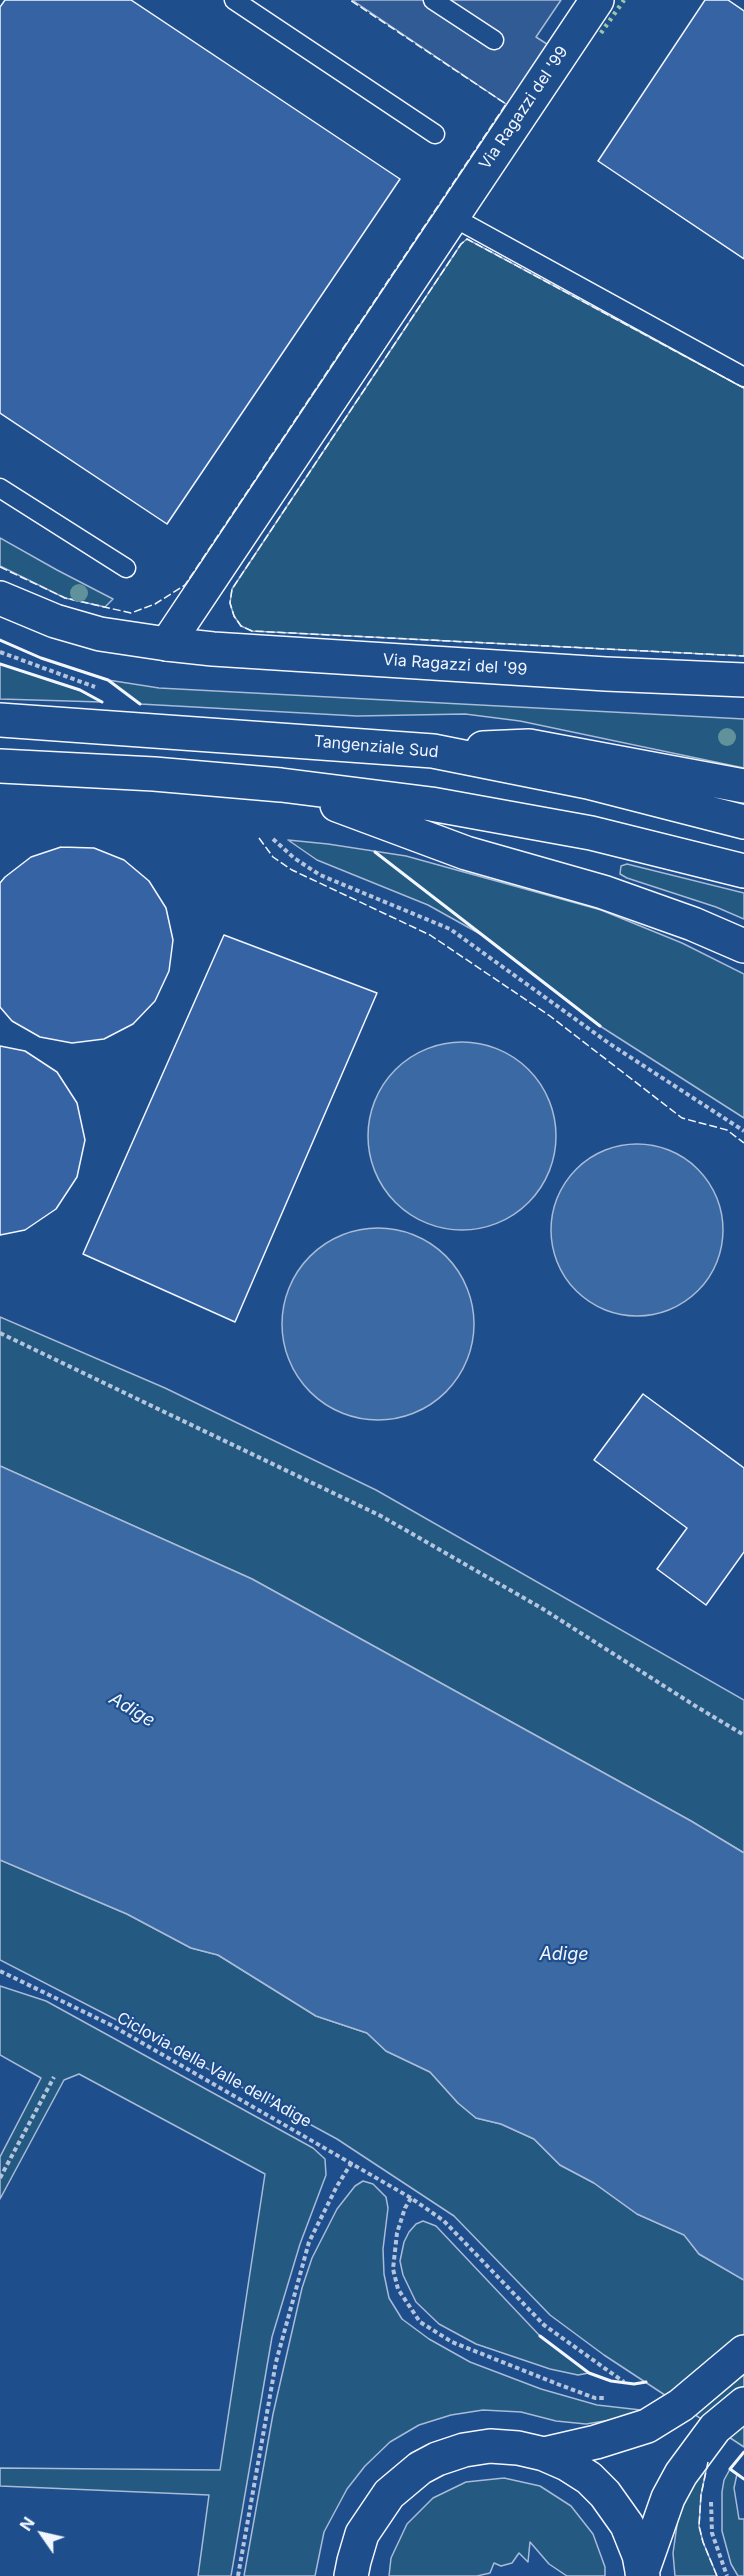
<!DOCTYPE html>
<html>
<head>
<meta charset="utf-8">
<style>
	body { margin:0 }
	#map { position:relative; width:744px; height:2576px; overflow:hidden; background:#1f4e8c; font-family:Inter,sans-serif }
	canvas { display:block }
	.north { position:absolute; left:12px; top:2504px; width:60px; height:60px; -webkit-text-stroke:4px #1f4e8c; paint-order:stroke; rotate:304deg; font-size:16px; font-weight:700; line-height:24px; text-align:center; color:#f2f6ff }
	.north::after { content:''; display:block; margin:auto; width:21px; height:27px; background:#f2f6ff; clip-path:polygon(50% 0,100% 100%,50% 72%,0 100%) }
</style>
</head>
<body>
<div id="map">
<canvas width="744" height="2576"></canvas>
<div class="north">N</div>
</div>
<script>
const g = document.querySelector('canvas').getContext('2d');
g.lineJoin = 'round';
function paint(path, color) { g.fillStyle = color; g.fill(path, 'evenodd'); }
const shape = rows => new Path2D(rows.map(r => 'M' + r).join(''));
function stroke(path, color, width, dash) { g.strokeStyle = color; g.lineWidth = width; g.lineCap = dash ? 'butt' : 'round'; g.setLineDash(dash || []); g.stroke(path); }
function label(font, color, halo, rows, align = 'center') {
  g.font = font + ' Inter,sans-serif'; g.lineWidth = 4.5; g.setLineDash([]); g.textBaseline = 'middle'; g.strokeStyle = halo; g.fillStyle = color; for (const [text, x, y, turn = 0] of rows) {
    g.save(); g.translate(x, y); g.rotate((+turn || 0) * Math.PI / 180); g.textAlign = isNaN(turn) ? turn : align; if (halo) g.strokeText(text, 0, 0); g.fillText(text, 0, 0); g.restore();
  }
}
const green = shape([
	[467,239,744,388,744,656,252,631,241,626,234,616,230,603,232,589,461,244,467,239],
	[0,538,57,570,113,599,105,607,65,598,0,566,0,538],
	[0,664,79,690,102,702,0,699,0,664],
	[108,680,159,688,744,719,744,768,520,721,465,714,357,716,140,704,108,680],
	[288,840,328,844,406,856,601,910,682,943,744,974,744,1118,600,1026,482,935,428,905,317,860,288,840],
	[627,864,744,893,744,919,716,907,627,878,620,874,621,866,627,864],
	[0,1317,165,1388,376,1490,744,1700,744,1853,691,1821,252,1579,0,1466,0,1317],
	[0,1860,127,1914,191,1948,218,1955,316,2016,367,2033,386,2051,430,2072,458,2103,476,2118,501,2124,534,2139,560,2165,594,2183,637,2214,685,2235,699,2254,744,2280,744,2447,604,2355,550,2315,454,2216,337,2139,142,2033,0,1960,0,1860],
	[0,1986,46,2001,313,2148,325,2159,326,2175,300,2244,272,2337,231,2576,198,2576,209,2495,0,2486,0,2468,220,2470,265,2174,79,2074,64,2080,0,2199,0,2157,41,2078,0,2055,0,1986],
	[363,2181,373,2184,386,2197,388,2208,383,2249,384,2274,389,2298,402,2319,429,2339,470,2362,541,2389,597,2405,641,2410,617,2419,586,2424,556,2421,521,2412,483,2410,451,2415,419,2425,390,2442,365,2466,347,2489,324,2532,315,2576,244,2576,273,2414,302,2288,312,2258,337,2209,355,2186,363,2181],
	[423,2221,436,2226,540,2336,589,2373,578,2375,550,2369,476,2344,439,2324,416,2302,403,2275,400,2261,404,2242,409,2232,416,2224,423,2221],
	[709,2456,701,2495,699,2526,703,2542,717,2576,675,2576,673,2553,678,2518,684,2497,709,2456],
	[730,2469,737,2474,734,2488,739,2519,744,2519,744,2576,738,2576,731,2564,722,2531,722,2492,724,2480,730,2469],
	[504,2478,540,2486,571,2506,593,2534,605,2567,605,2576,567,2576,549,2564,530,2542,528,2562,519,2553,512,2563,501,2566,494,2563,490,2573,477,2576,389,2576,391,2558,407,2524,433,2498,466,2482,504,2478]
]);
const parking = shape([
	[352,0,561,0,536,37,550,46,509,106,352,0]
]);
const water = shape([
	'368 1136a94 94 0 1 1 188 0a94 94 0 1 1-188 0Z',
	'551 1230a86 86 0 1 1 172 0a86 86 0 1 1-172 0Z',
	'282 1324a96 96 0 1 1 192 0a96 96 0 1 1-192 0Z',
	[0,1466,252,1579,691,1821,744,1853,744,2280,699,2254,684,2235,637,2214,594,2183,560,2165,534,2139,501,2124,476,2118,458,2103,430,2072,386,2051,367,2033,316,2016,218,1955,191,1948,127,1914,0,1860,0,1466]
]);
const building = shape([
	[5,0,131,0,400,179,167,524,0,413,0,7,5,0],
	[705,0,728,0,744,11,744,259,598,161,705,0],
	[61,847,94,848,124,860,149,881,166,908,173,940,169,971,155,1001,133,1024,104,1039,72,1043,40,1037,12,1021,0,1007,0,883,5,877,31,857,61,847],
	[224,935,377,993,235,1322,83,1254,224,935],
	[0,1046,25,1051,57,1072,77,1103,85,1140,77,1177,56,1209,25,1230,0,1235,0,1046],
	[643,1394,744,1468,744,1552,706,1605,657,1569,687,1528,594,1460,643,1394]
]);
const path = shape([
	[0,652,95,687],
	[273,839,294,858,320,875,450,929,610,1044,744,1131],
	[0,1333,381,1516,543,1609,697,1707,744,1735],
	[0,1971,113,2026,411,2198,444,2221,544,2325,624,2382],
	[0,2178,54,2077],
	[411,2198,405,2208,397,2233,393,2269,398,2289,420,2322,452,2342,560,2385,595,2398,604,2398],
	[711,2502,712,2533,727,2576],
	[238,2576,276,2362,309,2242,337,2186,352,2162]
]);
const service = shape([
	[234,0,435,134],
	[433,0,494,40],
	[451,216,744,377],
	[0,488,126,568]
]);
const minor = shape([
	[167,644,597,0]
]);
const tertiary = shape([
	[0,598,55,621,100,634,167,644,213,649,606,674,744,680]
]);
const primary = shape([
	[544,2454,596,2442,647,2426,681,2405,744,2352],
	[642,2572,668,2498,681,2474,715,2428,744,2404],
	[351,2576,354,2561,362,2534,389,2494,420,2468,437,2459,464,2450,490,2446,518,2448,544,2454,567,2464,589,2478,605,2494,627,2525,639,2555,643,2576]
]);
const trunk = shape([
	[0,720,433,751,588,782,744,822],
	[483,748,529,746,744,786],
	[0,766,154,774,281,785,431,804,591,833,744,871],
	[337,805,466,853,603,892,693,924,744,946]
]);
const hedge = shape([
	[601,33,624,0]
]);
const fence = shape([
	[744,388,467,239,461,244,232,589,230,603,234,616,241,626,252,631,744,656],
	[0,567,65,598,131,613,155,604,185,585,506,104,350,0],
	[259,838,273,857,292,870,430,935,550,1016,682,1118,727,1130,744,1143],
	[708,2462,701,2495,699,2526,703,2542,717,2576]
]);
const wall = shape([
	[0,640,41,658,108,680,140,704],
	[0,664,80,690,102,702],
	[375,852,600,1026],
	[540,2336,589,2373,611,2381,634,2384,646,2382],
	[744,2452,730,2469,744,2479]
]);
const trees = [
	[79,593],
	[727,737]
];
const streetNames = [
	["Via Ragazzi del '99",524,108,-56],
	["Via Ragazzi del '99",455,665,4],
	["Tangenziale Sud",376,747,5],
	["Ciclovia della Valle dell'Adige",214,2070,29]
];
const waterNames = [
	["Adige",132,1710,31],
	["Adige",564,1955]
];
paint(green, '#245a82');
stroke(green, '#a8bbd7', 1.5);
paint(parking, '#305b95');
stroke(parking, '#a8bbd7', 1.5);
paint(water, '#3b69a3');
stroke(water, '#a8bbd7', 1.5);
paint(building, '#3563a3');
stroke(building, '#f2f6ff', 1.5);
stroke(service, '#f2f6ff', 21);
stroke(minor, '#f2f6ff', 36);
stroke(tertiary, '#f2f6ff', 36);
stroke(primary, '#f2f6ff', 36);
stroke(trunk, '#f2f6ff', 36);
stroke(path, '#b3c4dc', 4, [4.5, 3]);
stroke(service, '#1f4e8c', 18);
stroke(minor, '#1f4e8c', 33);
stroke(tertiary, '#1f4e8c', 33);
stroke(primary, '#1f4e8c', 33);
stroke(trunk, '#1f4e8c', 33);
stroke(hedge, '#97c8a6', 4.5, [3, 4.5]);
stroke(fence, '#f2f6ff', 1.5, [8, 3]);
stroke(wall, '#f2f6ff', 3);
g.fillStyle = '#61919a';
for (const [x, y] of trees) { g.beginPath(); g.arc(x, y, 9, 0, 2 * Math.PI); g.fill(); }
label('16px', '#f2f6ff', '#1f4e8c', streetNames);
label('italic 18px', '#f2f6ff', '#1f4e8c', waterNames);
</script>
</body>
</html>
